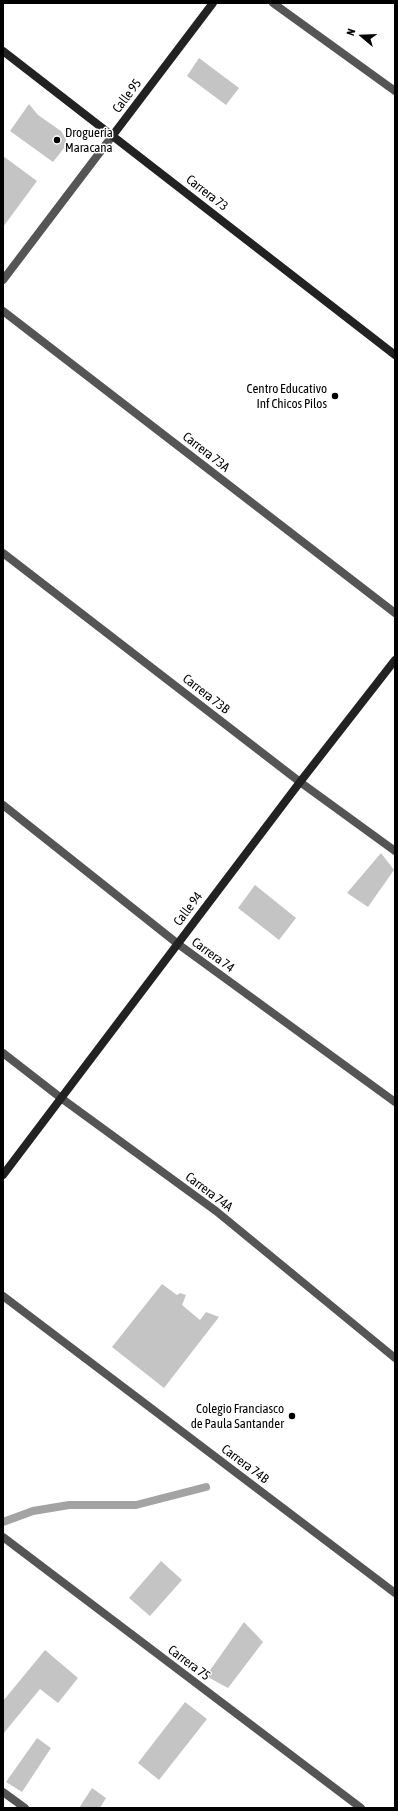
<!DOCTYPE html>
<html>
<head>
<meta charset="utf-8">
<style>
	body { margin:0 }
	#map { position:relative; width:398px; height:1811px; overflow:hidden; background:#fff; font-family:"Asap Condensed",sans-serif }
	canvas { display:block }
	.frame { position:absolute; inset:0; border:4px solid #000; pointer-events:none }
	.north { position:absolute; left:342px; top:16px; width:40px; height:40px; -webkit-text-stroke:3px #fff; paint-order:stroke; rotate:289deg; font-size:11px; font-weight:700; line-height:16px; text-align:center; color:#000 }
	.north::after { content:''; display:block; margin:auto; width:14px; height:18px; background:#000; clip-path:polygon(50% 0,100% 100%,50% 72%,0 100%) }
</style>
</head>
<body>
<div id="map">
<canvas width="398" height="1811"></canvas>
<div class="frame"></div>
<div class="north">N</div>
</div>
<script>
const g = document.querySelector('canvas').getContext('2d');
g.lineJoin = 'round';
const shape = rows => new Path2D(rows.map(r => 'M' + r).join(''));
function stroke(path, color, width, dash) { g.strokeStyle = color; g.lineWidth = width; g.lineCap = dash ? 'butt' : 'round'; g.setLineDash(dash || []); g.stroke(path); }
function paint(path, color) { g.fillStyle = color; g.fill(path, 'evenodd'); }
function label(font, color, halo, rows, align = 'center') {
  g.font = font + ' "Asap Condensed",sans-serif'; g.lineWidth = 3; g.setLineDash([]); g.textBaseline = 'middle'; g.strokeStyle = halo; g.fillStyle = color; for (const [text, x, y, turn = 0] of rows) {
    g.save(); g.translate(x, y); g.rotate((+turn || 0) * Math.PI / 180); g.textAlign = isNaN(turn) ? turn : align; if (halo) g.strokeText(text, 0, 0); g.fillText(text, 0, 0); g.restore();
  }
}
const stream = shape([
	[3,1522,33,1511,69,1505,136,1505,206,1487]
]);
const building = shape([
	[199,58,239,88,226,105,187,76],
	[29,104,38,115,61,131,66,139,64,148,53,162,10,131],
	[3,156,37,181,3,227],
	[381,853,394,870,368,907,347,893],
	[255,885,296,918,279,940,238,908],
	[162,1284,177,1295,180,1293,186,1295,182,1305,200,1320,206,1312,219,1317,164,1388,112,1347],
	[161,1561,182,1580,150,1616,129,1598],
	[244,1622,263,1642,228,1688,206,1676],
	[45,1650,78,1678,58,1703,40,1689,3,1734,3,1701],
	[185,1702,207,1719,159,1780,138,1763],
	[37,1738,51,1748,22,1792,6,1782],
	[92,1788,106,1798,100,1808,79,1808]
]);
const street = shape([
	[273,3,395,91],
	[3,280,113,135],
	[3,311,395,613],
	[3,553,300,782,395,851],
	[3,805,178,944,395,1102],
	[3,1053,61,1098,216,1211,395,1358],
	[3,1296,395,1593],
	[3,1537,361,1808],
	[3,1792,25,1808]
]);
const secondary = shape([
	[3,51,395,355],
	[113,135,213,3],
	[3,1175,300,782,395,660]
]);
const markers = [
	[57,140,4,"#000"],
	[335,396,4,"#000"],
	[292,1416,4,"#000"]
];
const streetNames = [
	["Calle 95",127,96,-53],
	["Carrera 73",207,193,38],
	["Carrera 73A",206,452,38],
	["Carrera 73B",206,694,38],
	["Calle 94",188,909,-53],
	["Carrera 74",213,955,36],
	["Carrera 74A",209,1192,37],
	["Carrera 74B",245,1464,37],
	["Carrera 75",189,1663,37]
];
const poiNames = [
	["Droguería",65,133,"left"],
	["Maracana",65,148,"left"],
	["Centro Educativo",327,389],
	["Inf Chicos Pilos",327,404],
	["Colegio Franciasco",284,1409],
	["de Paula Santander",284,1424]
];
stroke(stream, '#a3a3a3', 8);
paint(building, '#c4c4c4');
stroke(street, '#555', 8);
stroke(secondary, '#222', 8);
for (const [x, y, r, color] of markers) { const dot = new Path2D(); dot.arc(x, y, r, 0, 2 * Math.PI); g.fillStyle = color; g.fill(dot); stroke(dot, '#fff', 1.5); }
label('13px', '#000', '#fff', streetNames);
label('13px', '#000', '#fff', poiNames, 'right');
</script>
</body>
</html>
